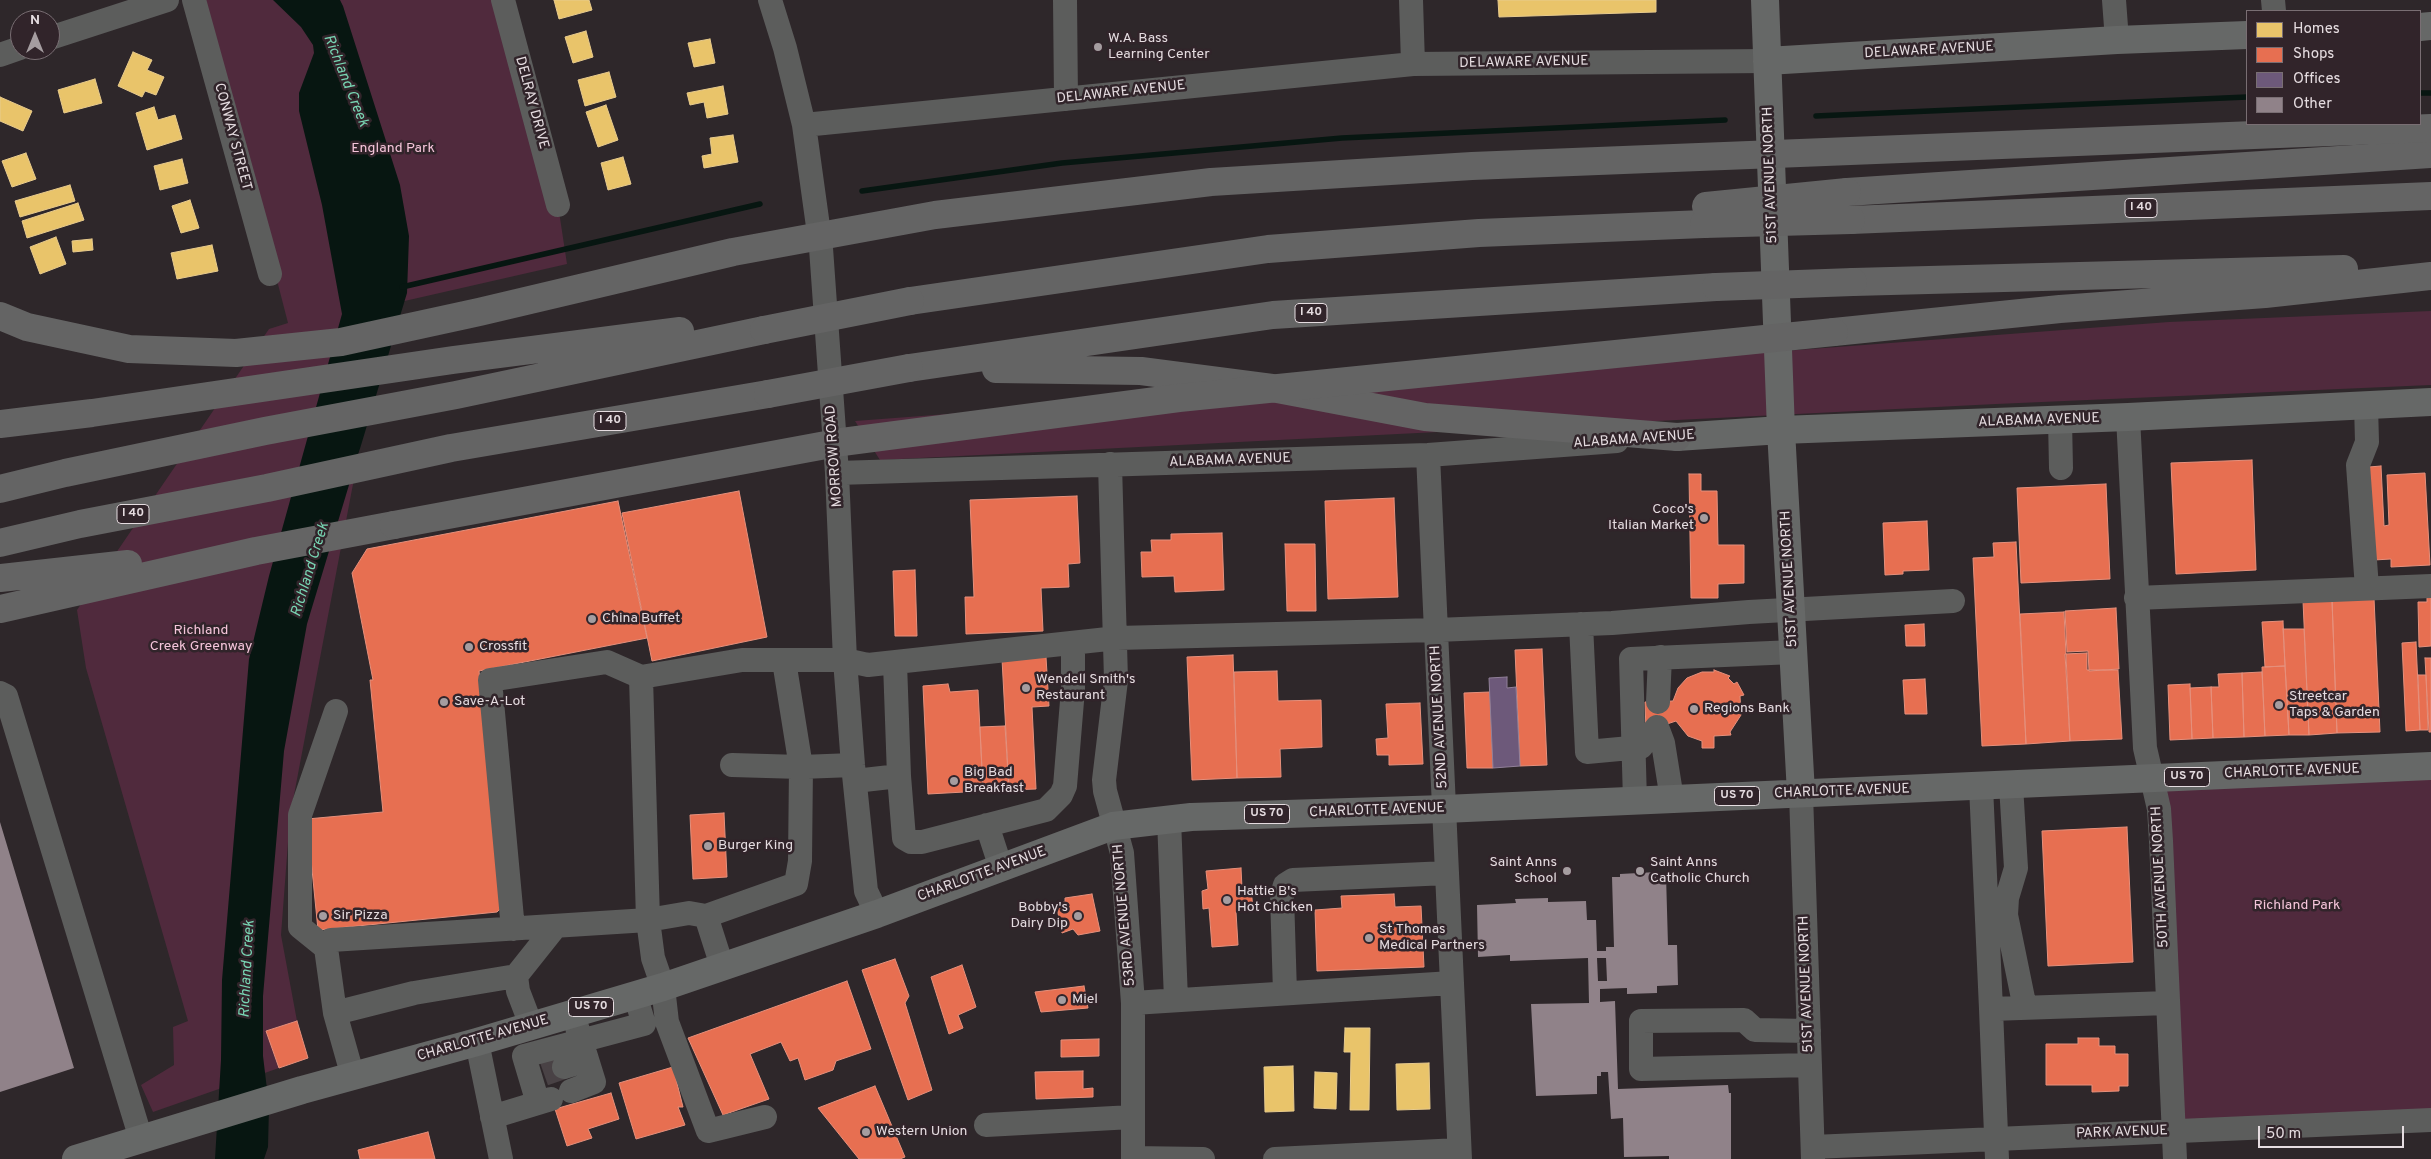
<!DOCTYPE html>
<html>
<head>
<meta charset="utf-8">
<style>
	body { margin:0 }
	#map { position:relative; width:2431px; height:1159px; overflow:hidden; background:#2e272a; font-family:Overpass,sans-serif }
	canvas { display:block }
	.legend { position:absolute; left:2246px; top:10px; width:175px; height:115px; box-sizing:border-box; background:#31242a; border:1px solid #796e73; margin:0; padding:6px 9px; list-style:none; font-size:15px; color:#e5dce0 }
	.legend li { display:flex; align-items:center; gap:10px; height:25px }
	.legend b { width:25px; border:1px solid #796e73 }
	.north { position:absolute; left:10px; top:10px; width:50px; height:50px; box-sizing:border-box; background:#31242a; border:1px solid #796e73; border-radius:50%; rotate:0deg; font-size:14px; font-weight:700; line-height:20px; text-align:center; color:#e5dce0 }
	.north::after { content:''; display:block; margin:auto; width:18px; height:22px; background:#a59da0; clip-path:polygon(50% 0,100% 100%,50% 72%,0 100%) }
	.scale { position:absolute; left:2258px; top:1126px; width:146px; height:22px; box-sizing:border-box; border:2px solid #e5dce0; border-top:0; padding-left:6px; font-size:15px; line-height:18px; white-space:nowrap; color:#e5dce0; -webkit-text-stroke:4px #31242a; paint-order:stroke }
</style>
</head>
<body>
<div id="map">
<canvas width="2431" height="1159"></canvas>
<ul class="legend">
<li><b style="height:14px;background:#e9c46a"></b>Homes</li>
<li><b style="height:14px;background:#e76f51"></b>Shops</li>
<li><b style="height:14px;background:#6d597a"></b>Offices</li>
<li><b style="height:14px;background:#908289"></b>Other</li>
</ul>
<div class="north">N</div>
<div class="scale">50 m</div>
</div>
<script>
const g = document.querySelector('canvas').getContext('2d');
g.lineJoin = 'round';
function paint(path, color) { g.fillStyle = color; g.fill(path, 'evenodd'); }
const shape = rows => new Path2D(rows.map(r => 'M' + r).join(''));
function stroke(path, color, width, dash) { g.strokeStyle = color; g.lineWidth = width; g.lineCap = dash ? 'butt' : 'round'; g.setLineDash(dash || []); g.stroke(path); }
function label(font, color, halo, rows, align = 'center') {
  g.font = font + ' Overpass,sans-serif'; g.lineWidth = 5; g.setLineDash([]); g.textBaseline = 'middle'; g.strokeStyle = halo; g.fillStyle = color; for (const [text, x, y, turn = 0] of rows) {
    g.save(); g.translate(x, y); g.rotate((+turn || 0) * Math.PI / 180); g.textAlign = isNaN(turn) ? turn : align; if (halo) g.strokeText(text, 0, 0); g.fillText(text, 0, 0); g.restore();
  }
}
const green = shape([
	[194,0,503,0,558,205,567,264,387,305,290,816,281,935,297,1021,266,1031,279,1068,153,1112,141,1085,174,1065,173,1027,188,1021,86,668,77,610,269,329,288,323,255,195],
	[2431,311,2431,385,1996,404,880,460,855,421,2169,322],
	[2431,766,2431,1120,2174,1131,2153,778]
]);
const water = shape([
	[273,0,340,0,343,6,400,185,409,236,407,293,307,624,284,751,263,996,263,1056,269,1106,268,1147,264,1159,215,1159,221,1060,222,980,249,659,269,576,342,314,322,205,299,111,299,93,314,53,313,45,301,27]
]);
const homes = shape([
	[554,0,589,0,592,10,559,19,554,0],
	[1498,0,1656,0,1656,12,1499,17,1498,0],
	[586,31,593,57,573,63,565,37,586,31],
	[710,39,715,63,694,67,688,43,710,39],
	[133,52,152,60,147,70,164,77,156,95,145,91,142,97,118,86,133,52],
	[609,72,616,97,585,106,578,80,609,72],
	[95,79,102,103,64,113,58,90,95,79],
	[723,86,728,114,707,118,704,102,690,105,687,93,723,86],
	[0,97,32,111,23,131,0,121,0,97],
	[606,105,618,140,598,147,586,112,606,105],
	[154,107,158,120,175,115,182,139,147,150,136,113,154,107],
	[733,135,738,162,704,168,702,156,712,154,710,138,733,135],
	[26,153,36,179,12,187,2,161,26,153],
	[623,157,631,184,608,190,601,163,623,157],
	[182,159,188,183,160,190,154,166,182,159],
	[70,185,75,201,20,217,15,201,70,185],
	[190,200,199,228,181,233,172,206,190,200],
	[78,203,84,220,27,238,22,221,78,203],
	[56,237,66,264,40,274,30,247,56,237],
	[92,239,93,250,73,252,72,241,92,239],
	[212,245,218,271,177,279,171,253,212,245],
	[1345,1028,1370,1028,1369,1110,1350,1110,1351,1052,1344,1052,1345,1028],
	[1429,1063,1430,1109,1397,1110,1396,1064,1429,1063],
	[1293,1066,1294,1111,1265,1112,1264,1067,1293,1066],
	[1315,1072,1337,1073,1336,1109,1314,1108,1315,1072]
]);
const shops = shape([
	[2252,460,2256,570,2176,574,2171,463,2252,460],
	[2381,466,2384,526,2389,525,2387,475,2425,473,2430,565,2391,567,2391,559,2374,560,2369,467,2381,466],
	[1689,474,1701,474,1701,491,1717,491,1718,545,1744,545,1744,583,1718,584,1718,598,1691,598,1689,474],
	[2106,484,2110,579,2021,583,2017,488,2106,484],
	[739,491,767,637,652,661,622,513,739,491],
	[1077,496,1080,563,1068,564,1069,587,1041,588,1043,631,966,634,965,597,974,597,970,500,1077,496],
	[1394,498,1398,597,1328,599,1325,501,1394,498],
	[618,501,647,638,479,671,503,906,497,912,318,930,307,819,383,812,370,680,373,680,352,573,367,549,618,501],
	[1927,521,1929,570,1903,571,1903,574,1885,575,1883,523,1927,521],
	[1222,533,1224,590,1175,592,1174,576,1142,577,1141,552,1152,552,1151,540,1171,540,1171,534,1222,533],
	[2016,542,2026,744,1982,746,1973,558,1994,557,1993,543,2016,542],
	[1285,544,1315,544,1316,611,1287,611,1285,544],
	[915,570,917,636,895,636,893,571,915,570],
	[2427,596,2431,596,2431,646,2419,647,2418,602,2427,602,2427,596],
	[2374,598,2380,732,2337,733,2332,600,2374,598],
	[2332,600,2337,733,2309,735,2303,601,2332,600],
	[2116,608,2119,669,2089,671,2088,651,2067,652,2065,611,2116,608],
	[2064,612,2070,741,2026,744,2020,614,2064,612],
	[2283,621,2285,666,2265,667,2262,622,2283,621],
	[1924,624,1925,646,1906,646,1905,625,1924,624],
	[2283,629,2304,629,2309,735,2289,735,2283,629],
	[2416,642,2420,730,2406,731,2402,643,2416,642],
	[1542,649,1547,765,1520,766,1515,650,1542,649],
	[2087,653,2087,670,2118,670,2122,739,2070,741,2065,654,2087,653],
	[1233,655,1237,778,1192,780,1187,657,1233,655],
	[1046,657,1049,706,1032,707,1036,789,1009,790,1002,659,1046,657],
	[2425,658,2431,658,2431,732,2429,732,2425,658],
	[2285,666,2289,735,2265,736,2262,667,2285,666],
	[1714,670,1730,676,1728,678,1734,684,1737,682,1744,695,1740,696,1741,715,1730,732,1731,735,1714,736,1714,748,1702,748,1702,741,1688,736,1676,721,1646,731,1645,702,1673,701,1678,688,1687,678,1702,672,1714,672,1714,670],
	[1277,671,1278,701,1321,700,1322,747,1280,749,1281,777,1237,778,1234,672,1277,671],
	[2262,672,2265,736,2244,737,2242,673,2262,672],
	[2242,673,2244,737,2213,738,2211,687,2219,687,2218,674,2242,673],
	[2418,675,2426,675,2428,730,2420,730,2418,675],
	[1925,679,1927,714,1905,714,1903,680,1925,679],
	[948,684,950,692,978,690,983,791,928,794,923,686,948,684],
	[2190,684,2192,739,2170,740,2168,685,2190,684],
	[2211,687,2213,738,2192,739,2190,688,2211,687],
	[1490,692,1493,768,1467,768,1464,693,1490,692],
	[1420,703,1423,764,1389,765,1389,755,1377,755,1376,739,1388,738,1386,704,1420,703],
	[1005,726,1009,790,983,791,980,727,1005,726],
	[724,813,727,877,693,879,690,815,724,813],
	[2127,827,2133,962,2048,966,2042,831,2127,827],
	[1241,868,1242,888,1251,887,1253,910,1236,912,1238,945,1212,947,1209,908,1203,909,1202,891,1208,889,1206,871,1241,868],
	[1092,894,1100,931,1078,935,1073,929,1062,933,1056,903,1065,902,1065,898,1092,894],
	[1394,894,1395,907,1421,906,1424,967,1317,971,1315,910,1342,908,1341,896,1394,894],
	[895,959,909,996,905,1003,932,1090,908,1100,862,970,895,959],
	[962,965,976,1007,958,1015,963,1028,949,1034,931,977,962,965],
	[847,981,871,1049,836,1061,833,1070,805,1080,798,1058,790,1061,781,1042,750,1054,769,1099,723,1115,688,1038,847,981],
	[1084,986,1088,1008,1041,1012,1035,992,1084,986],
	[297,1021,308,1058,279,1068,266,1031,297,1021],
	[2078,1038,2099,1038,2099,1046,2115,1046,2115,1054,2128,1054,2128,1086,2119,1086,2119,1091,2092,1092,2092,1085,2046,1085,2046,1044,2078,1044,2078,1038],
	[1099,1039,1099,1056,1061,1057,1061,1040,1099,1039],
	[673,1067,683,1107,678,1107,685,1125,636,1139,619,1083,673,1067],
	[1083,1071,1083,1089,1093,1088,1093,1097,1036,1099,1035,1072,1083,1071],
	[875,1086,905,1157,900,1159,859,1159,818,1108,875,1086],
	[611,1093,619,1119,588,1129,592,1138,567,1146,555,1109,611,1093],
	[428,1132,435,1159,360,1159,358,1150,428,1132]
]);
const offices = shape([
	[1507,677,1507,688,1516,687,1520,766,1493,768,1489,678,1507,677]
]);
const stream = shape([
	[2420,93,2431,93],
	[1816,116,2247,97],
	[862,191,1062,163,1342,138,1725,120],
	[402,287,760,204]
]);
const building = shape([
	[0,822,74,1068,0,1092],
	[1657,872,1658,876,1666,875,1668,945,1677,945,1678,985,1657,986,1657,993,1627,994,1627,988,1600,989,1600,1002,1615,1001,1618,1089,1728,1085,1729,1093,1731,1093,1731,1159,1669,1159,1669,1156,1624,1157,1623,1118,1611,1119,1608,1072,1601,1072,1601,1076,1597,1076,1597,1094,1536,1096,1531,1004,1589,1003,1588,958,1510,961,1510,955,1478,957,1477,905,1516,903,1515,899,1548,898,1548,902,1586,901,1587,920,1596,920,1597,951,1606,951,1606,947,1614,947,1612,877,1620,877,1620,874],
	[1597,958,1606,958,1607,981,1598,981]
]);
const minorTunnel = shape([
	[544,1074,564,1067]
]);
const minor = shape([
	[194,0,270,274],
	[503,0,558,205],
	[770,0,785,48,804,125,821,248,837,473,845,660,853,765,866,891,877,914],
	[1065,0,1066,99],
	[1411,0,1413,64],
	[2114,0,2117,40],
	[2273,0,2274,11],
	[50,38,167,0],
	[0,55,20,48],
	[804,125,1413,64,1767,61],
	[2366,405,2367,442,2358,465,2367,588],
	[2128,417,2145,748,2159,809,2161,841,2175,1159],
	[2060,420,2061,468],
	[1428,455,1460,1159],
	[1110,464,1116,680,1104,780,1105,791,1122,853,1133,1003,1133,1159],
	[837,473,1428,455,1617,441],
	[2136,598,2431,586],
	[1581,624,1587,752,1641,747,1657,727],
	[895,663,899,776,904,838,911,842,922,842,1046,810,1061,795,1065,786,1073,689,1073,643],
	[0,693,6,696,141,1139],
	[1658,702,1660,657],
	[1657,727,1663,743,1672,799],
	[732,765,801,767,853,765],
	[855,781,899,776],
	[2011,785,2016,868,2007,898,2006,915,2025,1008],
	[1981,786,1991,1009,2168,1003],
	[1801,793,1813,1159],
	[1635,801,1631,659,1794,652],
	[1169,819,1176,1000],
	[987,825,1001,868],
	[706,916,689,913,648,920,653,958,663,987,667,1022,708,1131,765,1117],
	[513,929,490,680,607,662,641,677,742,660,845,660,868,665,1117,638,1436,630,1612,623,1749,612,1953,601],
	[326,948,300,927,300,815,336,711],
	[722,966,706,916,796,884,800,861,801,767,784,661],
	[1285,993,1282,895,1285,885,1293,880,1447,873],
	[1133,1003,1452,983],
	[1991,1009,1997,1159],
	[335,1013,414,993,516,976],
	[531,1025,518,991,516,976,555,927],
	[1809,1031,1755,1030,1744,1020,1641,1021,1641,1069,1810,1065],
	[477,1042,501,1159],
	[564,1067,587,1060],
	[353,1077,335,1013,326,948,331,940,648,920,641,677],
	[571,1091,594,1082,576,1024],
	[538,1103,524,1056,644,1024,635,995],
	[492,1117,551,1099],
	[986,1125,1132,1117],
	[1813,1147,2431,1120],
	[1133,1158,1203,1159],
	[1275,1159,1459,1150]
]);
const major = shape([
	[1765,0,1781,430,1801,793],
	[2420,27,2431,26],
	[1767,61,2117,40,2247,35],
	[1677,437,1781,430,2128,417,2431,402],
	[76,1159,302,1090,477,1042,663,987,877,914,1113,826,1191,817,1444,809,2431,766]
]);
const highway = shape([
	[1847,192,2431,154],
	[1851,220,2431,196],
	[1853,282,2344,269],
	[910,301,1268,249,1479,233,1704,224],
	[1834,332,2060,309,2265,294,2431,276],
	[909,368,1273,315,1716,287],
	[996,369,1141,371,1272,388,1425,417,1677,437],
	[0,424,92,413,453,360,680,331],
	[0,489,65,473,265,431,456,395,764,330],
	[0,543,80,524,267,488,451,448,768,394],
	[0,578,128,564],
	[0,609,256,551,394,525]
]);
const highwayBridge = shape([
	[1706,206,1847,192],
	[1704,224,1851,220],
	[1716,287,1853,282],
	[0,316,27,327,129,349,236,353,341,342,479,312,733,252,935,215,1211,182,1472,166,2431,128],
	[764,330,910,301],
	[768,394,909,368],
	[394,525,842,442,1179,398,1834,332]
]);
const markers = [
	[1098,47,5,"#a59da0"],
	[1704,518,5,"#a59da0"],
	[592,619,5,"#a59da0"],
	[469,647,5,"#a59da0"],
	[1026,688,5,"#a59da0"],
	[444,702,5,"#a59da0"],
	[2279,705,5,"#a59da0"],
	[1694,709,5,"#a59da0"],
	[954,781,5,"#a59da0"],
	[708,846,5,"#a59da0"],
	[1567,871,5,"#a59da0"],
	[1640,871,5,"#a59da0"],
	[1227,900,5,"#a59da0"],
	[323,916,5,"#a59da0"],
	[1078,916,5,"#a59da0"],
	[1369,938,5,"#a59da0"],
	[1062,1000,5,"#a59da0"],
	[866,1132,5,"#a59da0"]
];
const shields = [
	[2141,208,32],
	[1311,313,32],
	[610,421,32],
	[133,514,32],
	[2187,777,45],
	[1737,796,45],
	[1267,814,45],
	[591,1007,45]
];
const shieldNames = [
	["I 40",2141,208],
	["I 40",1311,313],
	["I 40",610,421],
	["I 40",133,514],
	["US 70",2187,777],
	["US 70",1737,796],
	["US 70",1267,814],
	["US 70",591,1007]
];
const poiNames = [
	["W.A. Bass",1108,39],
	["Learning Center",1108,55],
	["Coco's",1694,510,"right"],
	["Italian Market",1694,526,"right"],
	["China Buffet",602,619],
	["Crossfit",479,647],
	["Wendell Smith's",1036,680],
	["Restaurant",1036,696],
	["Streetcar",2289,697],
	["Taps & Garden",2289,713],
	["Save-A-Lot",454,702],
	["Regions Bank",1704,709],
	["Big Bad",964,773],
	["Breakfast",964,789],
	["Burger King",718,846],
	["Saint Anns",1557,863,"right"],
	["School",1557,879,"right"],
	["Saint Anns",1650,863],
	["Catholic Church",1650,879],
	["Hattie B's",1237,892],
	["Hot Chicken",1237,908],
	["Bobby's",1068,908,"right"],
	["Dairy Dip",1068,924,"right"],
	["Sir Pizza",333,916],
	["St Thomas",1379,930],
	["Medical Partners",1379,946],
	["Miel",1072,1000],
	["Western Union",876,1132]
];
const streetNames = [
	["DELAWARE AVENUE",1929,51,-3],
	["DELAWARE AVENUE",1524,63,-1],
	["DELAWARE AVENUE",1121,93,-6],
	["DELRAY DRIVE",531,103,75],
	["CONWAY STREET",232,137,75],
	["51ST AVENUE NORTH",1771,175,-92],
	["ALABAMA AVENUE",2039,421,-2],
	["ALABAMA AVENUE",1634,440,-4],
	["MORROW ROAD",835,456,-94],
	["ALABAMA AVENUE",1230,461,-2],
	["51ST AVENUE NORTH",1790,579,-93],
	["52ND AVENUE NORTH",1440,717,-93],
	["CHARLOTTE AVENUE",2292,772,-2],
	["CHARLOTTE AVENUE",1842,792,-2],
	["CHARLOTTE AVENUE",1377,811,-2],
	["CHARLOTTE AVENUE",982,875,-20],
	["50TH AVENUE NORTH",2161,877,-93],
	["53RD AVENUE NORTH",1125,915,-95],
	["51ST AVENUE NORTH",1807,984,-92],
	["CHARLOTTE AVENUE",483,1039,-16],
	["PARK AVENUE",2122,1133,-2]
];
const parkNames = [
	["England Park",393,149],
	["Richland",201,631],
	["Creek Greenway",201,647],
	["Richland Park",2297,906]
];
const waterNames = [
	["Richland Creek",345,81,68],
	["Richland Creek",311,570,-73],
	["Richland Creek",248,969,-87]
];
paint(green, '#502a3d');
paint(water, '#071611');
paint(homes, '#e9c46a');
stroke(homes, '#e8cb8d', 1);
paint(shops, '#e76f51');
stroke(shops, '#e6907c', 1);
paint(offices, '#6d597a');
stroke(offices, '#918099', 1);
stroke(stream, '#071611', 5.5);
paint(building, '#908289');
stroke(minorTunnel, '#494245', 24, [24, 12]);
stroke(minor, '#5c5d5c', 24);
stroke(major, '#666867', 28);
stroke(highway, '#646464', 28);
stroke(highwayBridge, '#646464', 28);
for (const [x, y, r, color] of markers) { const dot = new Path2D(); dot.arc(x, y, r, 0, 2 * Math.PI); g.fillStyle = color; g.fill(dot); stroke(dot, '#31242a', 2); }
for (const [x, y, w] of shields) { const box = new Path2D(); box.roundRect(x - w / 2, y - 9.5, w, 19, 4); g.fillStyle = '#31242a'; g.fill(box); stroke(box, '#e5dce0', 1); }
label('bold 12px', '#e5dce0', null, shieldNames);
label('14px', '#e5dce0', '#31242a', poiNames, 'left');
label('14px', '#e5dce0', '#31242a', streetNames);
label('14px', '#f5c5da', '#31242a', parkNames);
label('italic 15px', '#78d5b3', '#31242a', waterNames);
</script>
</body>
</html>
